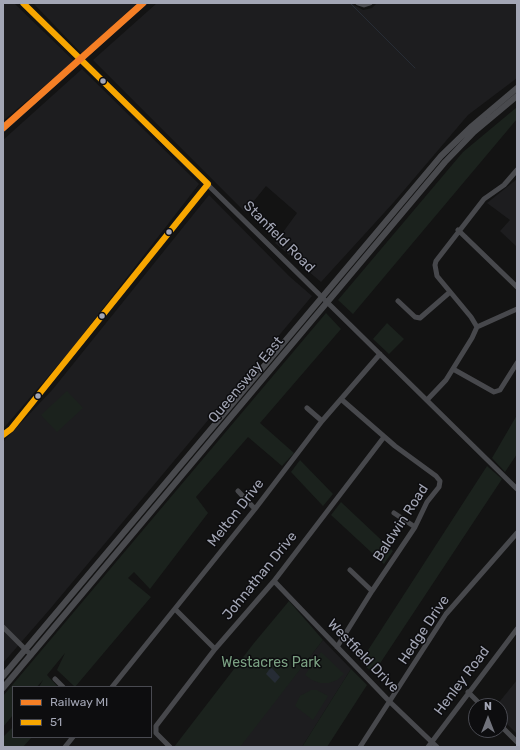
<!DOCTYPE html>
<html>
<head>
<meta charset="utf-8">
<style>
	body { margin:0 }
	#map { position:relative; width:520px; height:750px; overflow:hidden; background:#131313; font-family:Rubik,sans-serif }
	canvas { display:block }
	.frame { position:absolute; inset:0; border:4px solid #a3a6b5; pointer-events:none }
	.legend { position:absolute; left:12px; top:686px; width:140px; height:52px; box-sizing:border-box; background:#0d0d0f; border:1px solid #494a51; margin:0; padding:5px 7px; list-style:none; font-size:12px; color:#a3a6b5 }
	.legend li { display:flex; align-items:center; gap:8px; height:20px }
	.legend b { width:20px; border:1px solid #494a51 }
	.north { position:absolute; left:468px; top:698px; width:40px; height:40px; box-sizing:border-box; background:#0d0d0f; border:1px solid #494a51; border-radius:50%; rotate:0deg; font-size:11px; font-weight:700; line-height:16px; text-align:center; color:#a3a6b5 }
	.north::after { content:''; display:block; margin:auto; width:14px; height:18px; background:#71737c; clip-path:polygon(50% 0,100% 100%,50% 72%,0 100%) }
</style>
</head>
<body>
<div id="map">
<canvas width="520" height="750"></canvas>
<div class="frame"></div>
<ul class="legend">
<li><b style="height:5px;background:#f57f25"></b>Railway MI</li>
<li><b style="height:5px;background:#f7a600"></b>51</li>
</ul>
<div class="north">N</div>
</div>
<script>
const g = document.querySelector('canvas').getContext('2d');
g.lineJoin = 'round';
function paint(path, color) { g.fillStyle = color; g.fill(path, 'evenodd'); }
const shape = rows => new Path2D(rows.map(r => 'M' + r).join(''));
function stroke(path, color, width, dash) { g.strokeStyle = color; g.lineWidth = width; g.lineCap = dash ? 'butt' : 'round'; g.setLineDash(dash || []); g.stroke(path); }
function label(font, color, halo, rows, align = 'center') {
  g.font = font + ' Rubik,sans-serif'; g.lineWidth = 3; g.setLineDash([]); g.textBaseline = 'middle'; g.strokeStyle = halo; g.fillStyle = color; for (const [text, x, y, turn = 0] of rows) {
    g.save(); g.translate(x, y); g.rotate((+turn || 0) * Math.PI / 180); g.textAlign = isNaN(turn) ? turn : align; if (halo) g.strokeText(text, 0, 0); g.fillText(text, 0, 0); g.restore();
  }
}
const built = shape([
	[3,3,14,3,74,61,3,121],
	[33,3,137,3,82,54],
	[157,3,351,3,363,10,372,8,377,3,517,3,517,78,468,115,394,202,321,282,275,243,297,213,266,186,245,212,93,60],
	[82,69,199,184,70,351,3,429,3,140],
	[517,179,517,247,500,231,510,220,487,203],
	[209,195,289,276,312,296,50,609,3,663,3,442,53,389],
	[323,640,351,669,302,747,238,747],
	[517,680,517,734,500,717,500,706,496,706]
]);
const green = shape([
	[517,107,517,119,353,314,338,300,463,152],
	[326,313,341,329,260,423,294,453,282,466,248,437,196,497,208,513,150,589,134,572,128,578,151,597,75,687,57,670,65,653,47,675,58,687,39,687,43,680,37,687,13,687,13,715,3,727,3,696],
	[387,323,404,339,389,354,373,339],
	[67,391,83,408,57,432,41,415],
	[517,415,517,454,505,472,492,458],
	[300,460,333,494,323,506,291,472],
	[487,466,502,479,373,674,361,661],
	[341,502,393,551,384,564,331,515],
	[289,601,323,640,240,747,174,747,254,643],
	[321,652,344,674,337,680,329,683,320,683,312,680,305,675],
	[351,669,367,685,327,747,302,747],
	[311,690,317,690,328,696,313,720,295,706,300,696],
	[13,727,13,737,32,737,23,747,3,747,3,737]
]);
const water = shape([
	[271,667,280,677,275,683,266,674]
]);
const stream = shape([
	[350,3,415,68]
]);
const minor = shape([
	[23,3,517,489],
	[358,3,364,5,370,3],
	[458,230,517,287],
	[398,301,415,317,420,318,450,292],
	[477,327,517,309],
	[453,369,494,392,500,390,517,363],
	[427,400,446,380,472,338,477,327,471,317,437,276,435,265,436,261,484,199,504,185,517,170],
	[307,408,322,421],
	[3,435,11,429,83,340,208,184],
	[238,491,255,509],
	[394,513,415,527],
	[350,570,372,591],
	[274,581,390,702,437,747],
	[175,609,215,649],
	[3,627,31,655],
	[337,647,372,591,415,527,427,502,439,487,440,481,436,476,395,446,341,399],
	[55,679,63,687],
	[112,687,255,509,322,421,380,354],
	[468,692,482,706],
	[500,725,517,742],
	[65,747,73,737],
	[170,747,156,733,156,726,215,649,274,581,384,437],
	[360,747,446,614,517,533],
	[428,747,517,629]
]);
const major = shape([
	[3,676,441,156,472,126,517,88],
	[3,688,445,162,474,132,517,96]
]);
const rail = shape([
	[3,131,146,3]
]);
const bus1 = shape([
	[3,435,11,429,208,184,23,3]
]);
const rail1 = shape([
	[3,128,143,3]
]);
const markers = [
	[103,81,3.5,"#a3a6b5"],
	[169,232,3.5,"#a3a6b5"],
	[102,316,3.5,"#a3a6b5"],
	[38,396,3.5,"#a3a6b5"]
];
const streetNames = [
	["Stanfield Road",279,237,45],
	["Queensway East",246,380,-50],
	["Melton Drive",236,513,-52],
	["Baldwin Road",401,523,-57],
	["Johnathan Drive",260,576,-51],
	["Hedge Drive",424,630,-56],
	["Westfield Drive",363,656,46],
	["Henley Road",462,681,-53]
];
const parkNames = [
	["Westacres Park",271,663]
];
paint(built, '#1d1d1f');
paint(green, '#1b221d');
paint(water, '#262c35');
stroke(stream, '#262c35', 1);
stroke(minor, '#47484c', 5);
stroke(major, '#494a4e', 6);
stroke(rail, '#47484c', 2.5);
stroke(rail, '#0d0d0f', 1, [3]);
stroke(bus1, '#f7a600', 6);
stroke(rail1, '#f57f25', 7);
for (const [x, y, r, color] of markers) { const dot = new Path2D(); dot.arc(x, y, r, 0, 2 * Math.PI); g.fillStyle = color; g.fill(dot); stroke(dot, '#0d0d0f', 1.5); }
label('14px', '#a3a6b5', '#0d0d0f', streetNames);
label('14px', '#7aa082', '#0d0d0f', parkNames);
</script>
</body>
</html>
